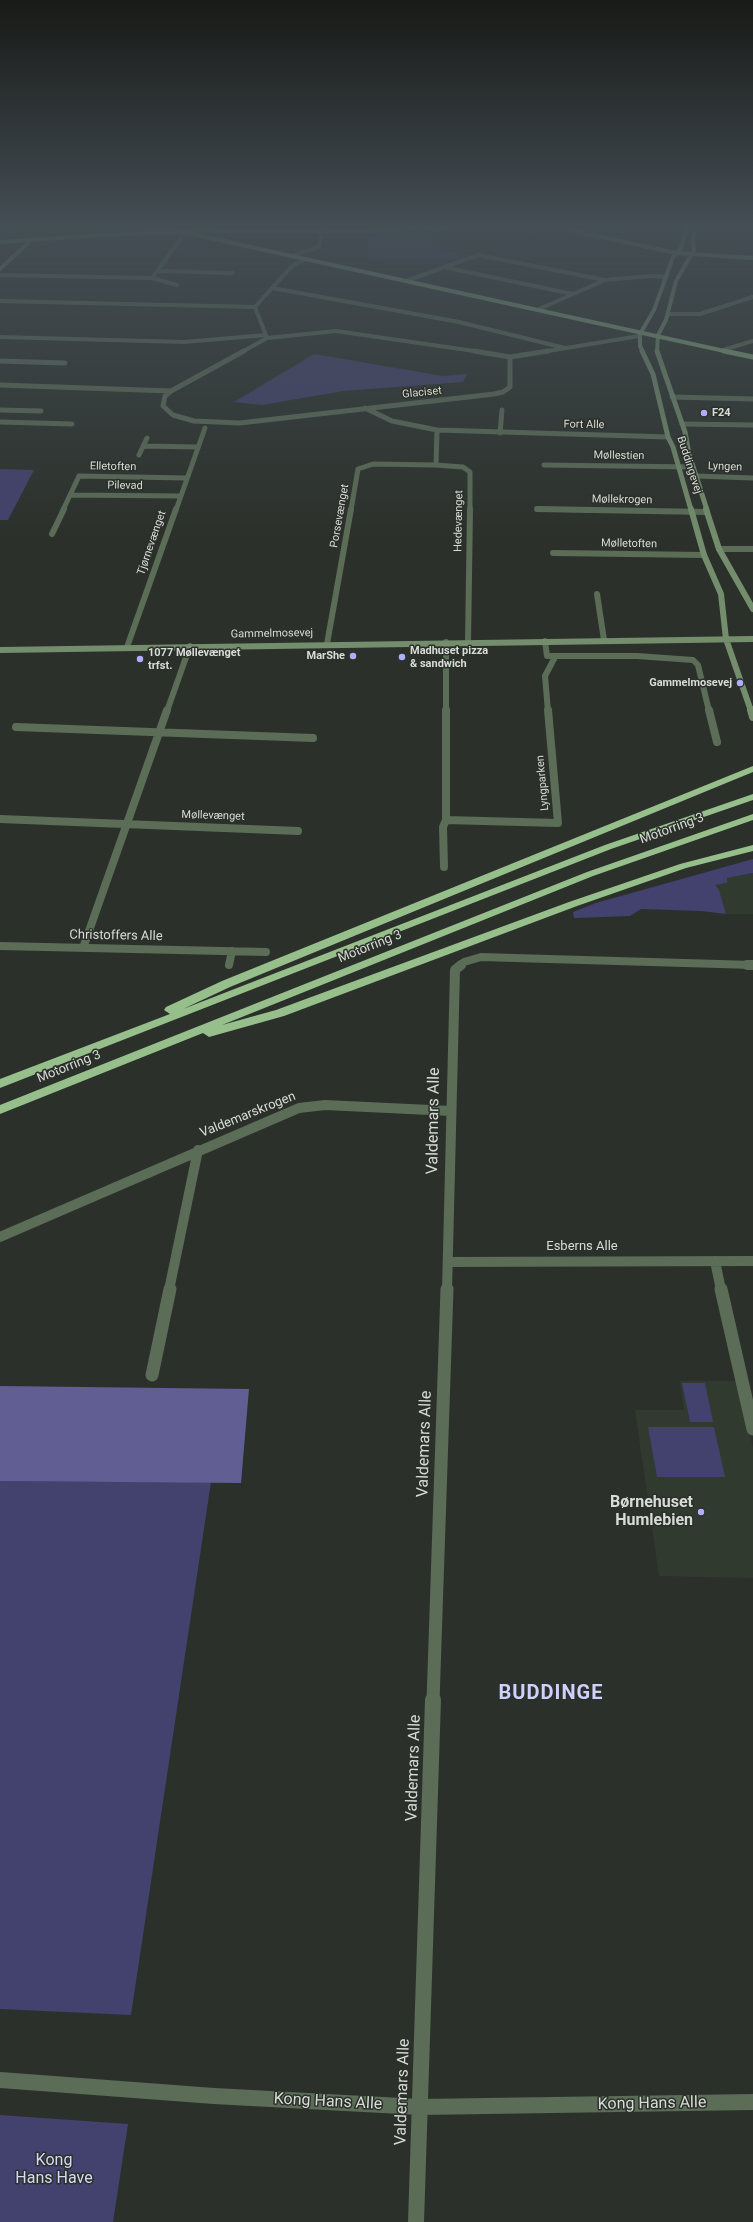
<!DOCTYPE html>
<html>
<head>
<meta charset="utf-8">
<style>
	body { margin:0 }
	canvas { display:block; background:#2b302a }
</style>
</head>
<body>
<canvas width="753" height="2222"></canvas>
<script>
const g = document.querySelector('canvas').getContext('2d');
g.lineJoin = 'round';
function paint(path, color) { g.fillStyle = color; g.fill(path, 'evenodd'); }
const shape = rows => new Path2D(rows.map(r => 'M' + r).join(''));
function stroke(path, color, width, dash) { g.strokeStyle = color; g.lineWidth = width; g.lineCap = dash ? 'butt' : 'round'; g.setLineDash(dash || []); g.stroke(path); }
function label(font, color, halo, rows, align = 'center') {
  g.font = font + ' Roboto,sans-serif'; g.lineWidth = 3; g.setLineDash([]); g.textBaseline = 'middle'; g.strokeStyle = halo; g.fillStyle = color; for (const [text, x, y, turn = 0] of rows) {
    g.save(); g.translate(x, y); g.rotate((+turn || 0) * Math.PI / 180); g.textAlign = isNaN(turn) ? turn : align; if (halo) g.strokeText(text, 0, 0); g.fillText(text, 0, 0); g.restore();
  }
}
const built = shape([
	[753,873,753,914,726,914,719,890,714,885,727,883,727,878],
	[680,1381,738,1381,753,1448,753,1578,659,1576,635,1410,684,1410]
]);
const green = shape([
	[500,227,541,227,554,229,535,235],
	[431,231,433,238,440,242,442,252,457,252,458,259,368,258,369,236],
	[314,354,443,376,467,374,463,382,343,391,262,405,234,402],
	[0,469,34,470,8,520,0,520],
	[753,859,753,873,727,878,727,883,715,885,719,890,726,914,701,911,641,909,630,916,574,918,573,912,596,903],
	[682,1383,705,1383,713,1422,690,1422],
	[648,1427,714,1427,725,1477,657,1477],
	[0,1481,211,1482,131,2015,0,2009],
	[0,2115,128,2124,113,2222,0,2222]
]);
const forest = shape([
	[0,1386,249,1389,241,1483,0,1481]
]);
const streetFar6 = shape([
	[324,227,324,229],
	[195,231,208,227],
	[292,256,319,247,321,236],
	[443,267,573,294],
	[157,271,233,273],
	[0,275,152,278],
	[406,281,478,255,605,280],
	[177,285,152,278,182,237],
	[272,288,459,322,565,348],
	[0,301,255,307],
	[537,310,605,280,651,276,666,277],
	[668,314,700,314,753,297],
	[0,337,184,342,266,335],
	[267,338,255,307,292,266,306,259],
	[723,350,753,341],
	[242,352,267,338,336,331,481,352],
	[542,352,639,336]
]);
const streetFar5 = shape([
	[244,351,171,391,165,396,163,406,173,415,194,421,240,423,494,394,503,392,510,387,510,357,474,351],
	[510,357,548,351],
	[0,361,65,363],
	[0,385,171,391],
	[672,397,753,399],
	[365,408,392,421,437,430,668,437],
	[0,410,41,411],
	[0,422,72,424],
	[682,424,753,425],
	[437,430,436,465,463,467,470,472,470,510],
	[500,433,502,410],
	[143,446,198,447],
	[139,455,147,438],
	[544,465,693,467],
	[696,476,753,478],
	[70,495,180,496],
	[537,509,591,510],
	[63,510,79,476,186,478],
	[176,510,205,428],
	[351,510,358,469,373,464,436,465]
]);
const streetFar4 = shape([
	[537,509,706,512],
	[52,534,64,509],
	[719,549,753,549],
	[553,553,704,555],
	[597,594,604,640],
	[545,641,547,656,637,656,693,660,698,665,709,711],
	[446,642,446,711],
	[468,642,470,509],
	[327,644,351,509],
	[127,647,176,509],
	[167,711,190,646],
	[548,711,545,676,555,657]
]);
const streetFar3 = shape([
	[446,710,446,820,558,823,548,710],
	[709,710,717,742],
	[16,727,313,738],
	[0,819,298,831],
	[444,867,443,827,446,820],
	[0,946,266,952],
	[83,948,167,710],
	[229,965,232,951],
	[460,966,464,962,481,957,753,965]
]);
const streetFar2 = shape([
	[747,965,753,965],
	[0,1237,299,1108,325,1105,451,1111],
	[715,1261,721,1290],
	[448,1262,753,1261],
	[169,1290,198,1150],
	[447,1290,455,970,461,965]
]);
const streetFar1 = shape([
	[721,1289,753,1429],
	[152,1375,170,1289],
	[433,1701,447,1289]
]);
const street = shape([
	[0,2080,214,2096,420,2107,753,2102],
	[416,2222,433,1700]
]);
const secondaryFar3 = shape([
	[157,227,178,231,352,232,437,227],
	[555,227,676,253,753,258],
	[432,230,452,227],
	[0,269,28,243,27,240],
	[643,352,640,346,640,334,654,310,673,257,681,248,687,227],
	[657,352,658,335,666,320,676,281,694,250,693,239,696,227]
]);
const secondaryFar2 = shape([
	[642,351,653,374,668,437,673,447,691,510],
	[657,351,685,432,689,454,707,510]
]);
const secondaryFar1 = shape([
	[691,509,704,555,721,594,726,639,751,711],
	[706,509,719,549,753,609],
	[0,650,753,639]
]);
const secondary = shape([
	[751,710,753,717]
]);
const primaryFar1 = shape([
	[178,231,729,352],
	[0,242,117,234,183,232]
]);
const primary = shape([
	[724,351,753,357]
]);
const highway = shape([
	[753,766,753,772,230,987,183,1009,605,845,753,794,753,800,611,849,0,1088,0,1079,170,1014,164,1010,166,1007,222,981,753,766],
	[753,814,753,820,593,876,222,1025,276,1010,569,902,680,864,753,845,753,851,686,868,577,906,284,1016,209,1037,203,1033,0,1114,0,1105,587,872,753,814]
]);
const markers = [
	[704,413,4,"#afaefa"],
	[353,656,4,"#afaefa"],
	[402,657,4,"#afaefa"],
	[140,659,4,"#afaefa"],
	[740,683,4,"#afaefa"],
	[701,1512,4,"#afaefa"]
];
const farStreetnames = [
	["Glaciset",422,393,-6],
	["Fort Alle",584,425,1],
	["Møllestien",619,456,1],
	["Buddingevej",689,465,72],
	["Elletoften",113,467,1],
	["Lyngen",725,467,2],
	["Pilevad",125,486,1],
	["Møllekrogen",622,500,1],
	["Porsevænget",340,516,-80],
	["Hedevænget",459,521,-89],
	["Tjørnevænget",152,543,-71],
	["Mølletoften",629,544,1],
	["Gammelmosevej",272,634,-1],
	["Lyngparken",543,783,-95],
	["Møllevænget",213,816,2]
];
const farPoinames = [
	["F24",712,413],
	["Madhuset pizza",410,651],
	["& sandwich",410,664],
	["1077 Møllevænget",148,653],
	["trfst.",148,666],
	["MarShe",345,656,"right"],
	["Gammelmosevej",732,683,"right"]
];
const streetNames = [
	["Motorring 3",672,829,-20],
	["Christoffers Alle",116,936,1],
	["Motorring 3",370,947,-22],
	["Motorring 3",69,1067,-22],
	["Valdemarskrogen",248,1115,-22],
	["Esberns Alle",582,1247]
];
const nearStreetnames = [
	["Valdemars Alle",434,1121,-89],
	["Valdemars Alle",425,1444,-88],
	["Valdemars Alle",414,1768,-88],
	["Valdemars Alle",403,2092,-88],
	["Kong Hans Alle",328,2102,3],
	["Kong Hans Alle",652,2104,-1]
];
const nearPoinames = [
	["Børnehuset",693,1503],
	["Humlebien",693,1521]
];
const nearParknames = [
	["Kong",54,2161],
	["Hans Have",54,2179]
];
const nearDistrictnames = [
	["BUDDINGE",551,1694]
];
paint(built, '#313a2f');
paint(green, '#43416d');
paint(forest, '#605e93');
stroke(streetFar6, '#5b6c57', 4);
stroke(streetFar5, '#5b6c57', 5);
stroke(streetFar4, '#5b6c57', 6);
stroke(streetFar3, '#5b6c57', 8);
stroke(streetFar2, '#5b6c57', 10);
stroke(streetFar1, '#5b6c57', 13);
stroke(street, '#5b6c57', 16);
stroke(secondaryFar3, '#748d6d', 4);
stroke(secondaryFar2, '#748d6d', 5);
stroke(secondaryFar1, '#748d6d', 6);
stroke(secondary, '#748d6d', 8);
stroke(primaryFar1, '#86a87d', 4);
stroke(primary, '#86a87d', 5);
paint(highway, '#97bf8c');
const sky = g.createLinearGradient(0, 0, 0, 538);
sky.addColorStop(0, '#181a17');
sky.addColorStop(0.42, '#444e55');
sky.addColorStop(1, '#444e5500');
g.fillStyle = sky;
g.fillRect(0, 0, 753, 538);
for (const [x, y, r, color] of markers) { const dot = new Path2D(); dot.arc(x, y, r, 0, 2 * Math.PI); g.fillStyle = color; g.fill(dot); stroke(dot, '#2b302a', 1.5); }
label('11px', '#d8dcd7', '#2b302a', farStreetnames);
label('bold 11px', '#d8dcd7', '#2b302a', farPoinames, 'left');
label('13px', '#d8dcd7', '#2b302a', streetNames);
label('16px', '#d8dcd7', '#2b302a', nearStreetnames);
label('bold 16px', '#d8dcd7', '#2b302a', nearPoinames, 'right');
label('16px', '#d7d8f9', '#2b302a', nearParknames);
g.letterSpacing = '1px';
label('bold 20px', '#d0d0fc', '#2b302a', nearDistrictnames);
g.letterSpacing = '0px';
</script>
</body>
</html>
